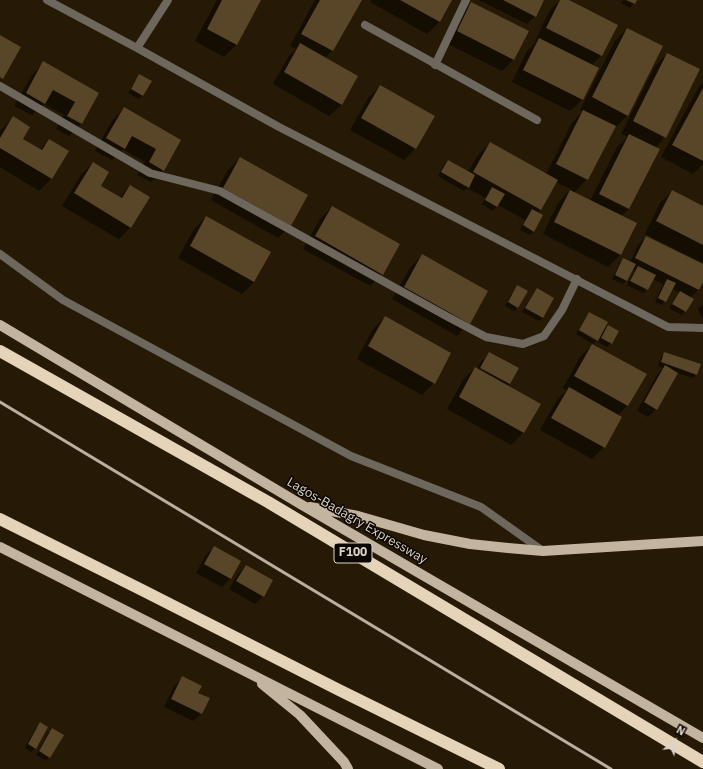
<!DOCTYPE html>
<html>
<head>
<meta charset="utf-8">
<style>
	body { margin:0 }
	#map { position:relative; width:703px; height:769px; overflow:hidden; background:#261905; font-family:"IBM Plex Sans",sans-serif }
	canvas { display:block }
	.north { position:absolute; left:655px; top:721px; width:40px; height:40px; -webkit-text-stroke:3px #0b0601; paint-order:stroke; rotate:29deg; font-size:11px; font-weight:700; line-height:16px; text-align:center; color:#ddd4c7 }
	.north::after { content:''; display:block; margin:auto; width:14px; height:18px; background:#ddd4c7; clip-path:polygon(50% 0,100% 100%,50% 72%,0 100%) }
</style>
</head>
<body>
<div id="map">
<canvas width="703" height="769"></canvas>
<div class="north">N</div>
</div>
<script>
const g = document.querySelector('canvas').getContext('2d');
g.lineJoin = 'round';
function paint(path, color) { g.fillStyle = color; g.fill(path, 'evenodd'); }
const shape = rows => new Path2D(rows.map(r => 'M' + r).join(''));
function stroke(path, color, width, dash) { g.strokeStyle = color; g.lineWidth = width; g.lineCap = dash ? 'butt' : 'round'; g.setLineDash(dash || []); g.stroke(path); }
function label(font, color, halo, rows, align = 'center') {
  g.font = font + ' "IBM Plex Sans",sans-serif'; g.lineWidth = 3; g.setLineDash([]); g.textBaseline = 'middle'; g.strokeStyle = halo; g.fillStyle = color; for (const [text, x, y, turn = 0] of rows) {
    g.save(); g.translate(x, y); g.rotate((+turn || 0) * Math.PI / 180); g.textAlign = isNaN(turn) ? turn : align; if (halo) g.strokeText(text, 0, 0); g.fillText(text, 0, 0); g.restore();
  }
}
const shadow = shape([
	[217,0,260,0,236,45,224,57,195,41],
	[315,0,361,0,332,51,325,58,342,104,329,116,273,84,289,56,296,49,290,46],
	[371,0,451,0,439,22,427,34,370,2],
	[479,0,543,0,535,16,527,24],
	[560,0,567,0,601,56,592,65,583,99,570,111,512,82,527,51,537,41,535,41,550,10],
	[623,0,636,0,630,8,621,3],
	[471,4,514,59,502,71,446,43,459,16],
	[627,29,628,115,616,127,614,127,587,179,574,193,590,201,617,147,628,137,621,134,655,66,667,54,665,137,655,148,629,209,621,216,636,224,620,255,608,267,543,234,558,203,571,189,556,182,540,210,537,213,534,231,530,235,520,230,525,220,498,205,493,211,482,204,486,198,467,188,464,191,438,176,444,165,448,161,468,172,478,155,490,143,546,174,572,123,583,111,580,110,615,41],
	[44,63,98,93,81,124,69,136,56,129,64,115,44,104,32,115,14,106,32,75],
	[140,76,143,95,139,99,128,93,136,80],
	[703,83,703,164,693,174,661,157,698,88],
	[380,86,416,148,404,160,350,130,368,98],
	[124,108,180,140,163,170,151,182,137,175,145,162,123,149,112,160,95,151,112,121],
	[13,118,22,139,39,150,49,140,68,151,51,179,39,191,0,167,0,131],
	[240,158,290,226,278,238,211,200,228,170],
	[93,163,100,186,119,198,130,186,131,227,119,239,62,206,81,175],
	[672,191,703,207,703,263,645,234,660,203],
	[332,207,382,274,370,286,303,249,320,219],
	[206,217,254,282,242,294,178,258,194,229],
	[646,237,703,265,703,280,698,290,690,298,685,311,682,315,669,308,679,292,672,289,665,301,662,305,655,302,663,284,652,279,647,289,643,293,627,285,635,270,632,269,626,281,623,284,612,279,620,263,623,259,630,262,638,245],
	[422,255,469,323,457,336,392,299,410,268],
	[517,286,518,307,514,311,505,306,514,290],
	[537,290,543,318,539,321,522,312,533,294],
	[702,305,703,305,703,320,698,309],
	[589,313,602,332,608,326,618,331,611,343,607,347,598,342,600,337,597,339,579,329,586,317],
	[385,317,434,383,422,395,357,359,373,329],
	[578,330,596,341,593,344,576,334],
	[592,345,628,405,618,415,604,447,592,459,540,430,557,400,567,390,563,388,580,357],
	[665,353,696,374,693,378,677,373,656,409,648,417,637,411,657,375,663,368,658,366,661,357],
	[489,354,510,384,507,386,539,404,523,433,511,445,447,409,463,380,475,368,477,369,481,362],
	[214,547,239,561,230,579,222,587,196,573,206,555],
	[246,566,263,596,255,604,229,589,238,574],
	[182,678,197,693,202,713,193,721,164,707,174,686],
	[40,724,35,748,31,752,25,748,36,728],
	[52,730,49,757,46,761,36,755,48,733]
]);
const building = shape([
	[222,0,261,0,237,45,207,29],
	[320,0,362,0,333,51,301,34],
	[400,0,452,0,440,22],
	[503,0,544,0,536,17],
	[560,0,569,0,618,25,602,56,546,28],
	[626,0,637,0,635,4],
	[471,2,529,31,514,60,457,31],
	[627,28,663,46,628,116,592,97],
	[0,35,21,47,3,79,0,77],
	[539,38,599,68,583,100,523,70],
	[300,43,358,76,342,105,284,72],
	[667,53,700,69,666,138,633,121],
	[43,61,99,93,82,124,67,116,75,102,53,90,45,104,26,93],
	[139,74,152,81,143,96,131,89],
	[380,85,435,116,416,149,361,118],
	[703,88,703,161,672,145],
	[124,107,181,140,164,171,149,162,156,149,132,136,125,149,106,138],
	[583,110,616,126,588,180,556,164],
	[13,116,30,127,23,139,42,150,49,139,69,151,52,179,0,148,0,138],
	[629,134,660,149,629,209,599,194],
	[490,142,558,180,541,210,473,172],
	[240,157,308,195,291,226,223,188],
	[448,160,475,175,469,188,441,172],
	[93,162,109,172,101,186,122,198,130,185,150,197,131,228,74,193],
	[492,187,505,194,497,207,485,200],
	[570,190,637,223,621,255,554,222],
	[672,190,703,206,703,245,656,221],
	[332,206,400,244,383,275,315,236],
	[532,209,543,215,534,232,523,225],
	[206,216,271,252,254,282,190,246],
	[646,236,703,264,703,282,699,290,635,258],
	[422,254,488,291,470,324,404,287],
	[623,258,636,264,627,281,615,275],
	[638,266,656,275,648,290,630,281],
	[667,279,676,283,666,302,658,298],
	[517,285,528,291,518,308,508,302],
	[537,288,554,298,543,318,525,308],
	[680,291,694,299,686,312,672,304],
	[589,312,608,322,598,341,579,330],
	[385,316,451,353,435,384,368,346],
	[608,325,619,331,612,344,601,338],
	[592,344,647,374,628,406,574,376],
	[489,352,519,368,510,384,480,368],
	[664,352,701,364,697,375,661,362],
	[665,365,678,373,657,410,644,402],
	[475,367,541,404,524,433,459,397],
	[569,387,622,417,605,448,551,418],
	[214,546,241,561,231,579,204,564],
	[246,565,273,580,264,597,236,581],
	[182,676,202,686,198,693,210,698,202,714,171,699],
	[40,722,48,727,36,749,28,744],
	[52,728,64,735,50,758,39,751]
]);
const minor = shape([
	[47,0,137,48,279,127,668,327,703,328],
	[365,25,537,120],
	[137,48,168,0],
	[435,65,466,0],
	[0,86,150,173,220,191,448,317,486,337,523,344,544,336,562,310,577,279],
	[0,254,63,300,351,456,481,507,543,551]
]);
const primary = shape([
	[0,325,302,505,703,738],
	[310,507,358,516,424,535,470,544,508,548,543,551,703,541],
	[0,547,438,769],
	[262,684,300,715,344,762,348,769]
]);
const motorway = shape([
	[0,351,268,502,703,762],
	[0,519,142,590,339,690,499,769]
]);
const rail = shape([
	[0,402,611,769]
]);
const shields = [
	[353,553,38]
];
const shieldNames = [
	["F100",353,553]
];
const streetNames = [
	["Lagos-Badagry Expressway",357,521,30]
];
paint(shadow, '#0007');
paint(building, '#594527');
stroke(minor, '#6e675d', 8);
stroke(primary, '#c3b4a0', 10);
stroke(motorway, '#e5d3ba', 12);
stroke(rail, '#bab0a2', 3);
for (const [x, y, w] of shields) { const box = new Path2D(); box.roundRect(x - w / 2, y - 10, w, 20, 3); g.fillStyle = '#0b0601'; g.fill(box); stroke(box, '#ddd4c7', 1); }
label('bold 12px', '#ddd4c7', null, shieldNames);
label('13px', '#ddd4c7', '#0b0601', streetNames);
</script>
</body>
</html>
